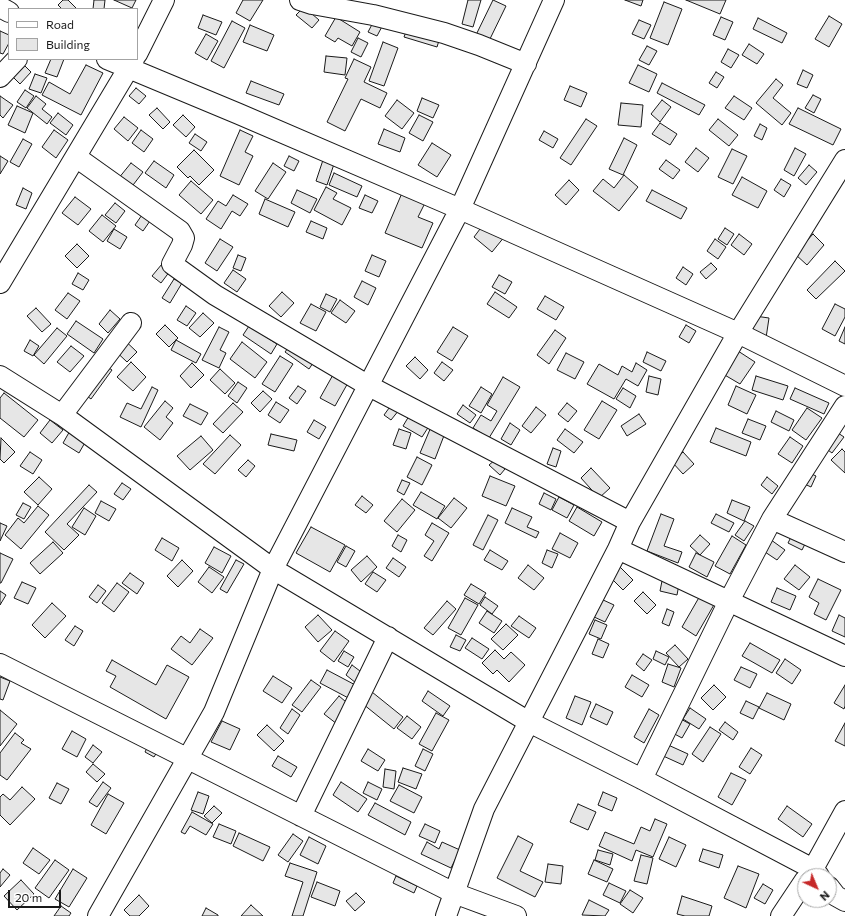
<!DOCTYPE html>
<html>
<head>
<meta charset="utf-8">
<style>
	body { margin:0 }
	#map { position:relative; width:845px; height:916px; overflow:hidden; background:#fff; font-family:Commissioner,sans-serif }
	canvas { display:block }
	.legend { position:absolute; left:8px; top:8px; width:130px; height:52px; box-sizing:border-box; background:#fff; border:1px solid #a3a3a3; margin:0; padding:5px 7px; list-style:none; font-size:12px; color:#1a1a1a }
	.legend li { display:flex; align-items:center; gap:8px; height:20px }
	.legend b { width:20px; border:1px solid #a3a3a3 }
	.north { position:absolute; left:797px; top:868px; width:40px; height:40px; box-sizing:border-box; background:#fff; border:1px solid #a3a3a3; border-radius:50%; rotate:136deg; font-size:11px; font-weight:700; line-height:16px; text-align:center; color:#1a1a1a }
	.north::after { content:''; display:block; margin:auto; width:14px; height:18px; background:#c62828; clip-path:polygon(50% 0,100% 100%,50% 72%,0 100%) }
	.scale { position:absolute; left:8px; top:890px; width:53px; height:18px; box-sizing:border-box; border:2px solid #1a1a1a; border-top:0; padding-left:5px; font-size:12px; line-height:14px; white-space:nowrap; color:#1a1a1a; -webkit-text-stroke:3px #fff; paint-order:stroke }
</style>
</head>
<body>
<div id="map">
<canvas width="845" height="916"></canvas>
<ul class="legend">
<li><b style="height:5px;background:#fff"></b>Road</li>
<li><b style="height:11px;background:#e6e6e6"></b>Building</li>
</ul>
<div class="north">N</div>
<div class="scale">20 m</div>
</div>
<script>
const g = document.querySelector('canvas').getContext('2d');
g.lineJoin = 'round';
function paint(path, color) { g.fillStyle = color; g.fill(path, 'evenodd'); }
const shape = rows => new Path2D(rows.map(r => 'M' + r).join(''));
function stroke(path, color, width, dash) { g.strokeStyle = color; g.lineWidth = width; g.lineCap = dash ? 'butt' : 'round'; g.setLineDash(dash || []); g.stroke(path); }
const building = shape([
	[63,0,68,0,77,9,62,9,58,5,63,0],
	[94,0,105,0,104,9,93,9,94,0],
	[114,0,136,0,132,8,114,0],
	[243,0,263,0,250,21,236,13,243,0],
	[468,0,481,0,473,27,462,24,468,0],
	[493,0,506,6,488,43,475,37,493,0],
	[625,0,643,0,641,6,625,0],
	[686,0,726,0,720,14,686,0],
	[664,2,682,9,668,45,650,38,664,2],
	[304,7,319,20,312,28,296,15,304,7],
	[203,15,222,22,216,35,198,28,203,15],
	[377,15,386,19,377,36,368,32,377,15],
	[829,16,842,24,829,47,815,39,829,16],
	[336,17,360,32,352,46,338,38,335,42,325,36,336,17],
	[721,17,733,22,725,40,713,35,721,17],
	[758,18,787,33,782,43,753,29,758,18],
	[639,20,651,25,644,39,632,34,639,20],
	[232,21,245,28,224,68,211,61,232,21],
	[409,24,441,34,437,47,404,37,409,24],
	[250,25,274,35,267,51,243,42,250,25],
	[0,31,9,35,9,43,3,54,0,53,0,31],
	[206,34,218,41,207,60,195,53,206,34],
	[358,38,368,43,361,57,351,52,358,38],
	[383,42,398,48,384,86,369,81,383,42],
	[749,44,764,54,757,64,742,55,749,44],
	[647,46,657,51,649,65,639,60,647,46],
	[728,49,739,55,731,68,721,62,728,49],
	[326,56,347,58,345,75,324,72,326,56],
	[51,59,64,59,57,77,45,73,51,59],
	[354,59,371,67,364,82,387,93,380,108,361,99,345,131,327,122,348,79,345,78,354,59],
	[21,62,31,72,20,84,10,74,21,62],
	[86,65,103,73,81,115,42,95,49,82,70,94,86,65],
	[638,65,657,74,649,92,629,83,638,65],
	[803,70,813,75,807,88,797,84,803,70],
	[716,72,724,77,717,88,709,83,716,72],
	[35,74,47,78,41,93,29,89,35,74],
	[776,79,783,85,773,98,791,113,782,125,756,103,776,79],
	[251,81,284,94,279,105,246,93,251,81],
	[662,83,705,105,699,115,657,93,662,83],
	[570,86,587,93,581,107,564,100,570,86],
	[136,88,146,96,139,104,129,96,136,88],
	[25,90,34,96,26,108,17,102,25,90],
	[813,95,821,99,814,113,805,108,813,95],
	[0,96,13,105,3,118,0,115,0,96],
	[36,96,46,104,42,109,52,117,47,124,27,108,36,96],
	[734,96,752,108,744,120,725,108,734,96],
	[422,98,439,105,433,118,417,111,422,98],
	[397,100,414,113,402,129,385,116,397,100],
	[662,100,671,107,660,122,651,114,662,100],
	[621,103,643,105,641,127,618,125,621,103],
	[17,106,33,113,25,133,8,125,17,106],
	[157,108,170,122,163,129,149,115,157,108],
	[798,108,841,129,833,145,789,124,798,108],
	[58,113,73,125,66,135,50,123,58,113],
	[183,115,195,127,186,137,173,125,183,115],
	[419,115,433,122,423,141,409,133,419,115],
	[124,117,138,128,128,141,114,129,124,117],
	[586,119,597,126,571,165,560,158,586,119],
	[718,119,738,135,729,146,709,130,718,119],
	[660,123,677,134,670,145,652,134,660,123],
	[760,124,767,128,762,140,754,136,760,124],
	[384,129,405,138,400,152,378,144,384,129],
	[54,130,68,140,56,158,42,147,54,130],
	[141,130,153,139,144,152,132,143,141,130],
	[240,130,253,136,245,152,253,156,239,185,220,176,240,130],
	[544,131,558,139,553,148,539,140,544,131],
	[195,134,207,142,201,151,189,143,195,134],
	[624,138,637,145,623,175,609,169,624,138],
	[23,139,32,144,19,167,10,162,23,139],
	[432,143,451,155,437,177,418,165,432,143],
	[696,148,709,158,698,172,685,162,696,148],
	[795,148,806,154,794,176,784,170,795,148],
	[732,149,747,156,733,184,718,177,732,149],
	[194,150,214,170,199,185,190,176,188,178,177,167,194,150],
	[0,156,8,161,0,174,0,156],
	[289,156,299,161,294,171,284,166,289,156],
	[323,160,334,164,327,185,316,181,323,160],
	[666,160,680,170,673,179,659,169,666,160],
	[154,161,174,175,166,188,145,173,154,161],
	[131,163,143,172,130,189,118,179,131,163],
	[273,163,286,172,268,199,255,191,273,163],
	[809,165,817,172,806,185,798,178,809,165],
	[334,173,362,186,357,197,329,185,334,173],
	[624,175,638,187,619,211,593,191,603,179,614,188,624,175],
	[742,177,767,191,758,208,732,195,742,177],
	[781,179,791,185,784,197,774,190,781,179],
	[569,180,579,190,566,205,555,195,569,180],
	[191,181,213,200,201,214,179,195,191,181],
	[326,187,337,193,333,199,351,208,342,225,314,210,326,187],
	[23,188,32,193,26,209,16,205,23,188],
	[297,190,317,199,310,213,291,203,297,190],
	[652,190,687,208,681,219,646,201,652,190],
	[402,193,425,203,418,217,433,223,422,248,385,233,402,193],
	[233,195,248,204,240,216,232,211,221,229,206,219,218,201,226,206,233,195],
	[365,195,378,201,372,213,359,208,365,195],
	[75,197,91,209,78,225,62,213,75,197],
	[265,199,295,212,288,227,259,214,265,199],
	[115,203,125,211,116,223,105,215,115,203],
	[144,212,152,218,143,231,135,225,144,212],
	[102,215,116,226,103,242,89,231,102,215],
	[311,221,327,228,323,239,306,232,311,221],
	[486,221,505,236,492,252,474,237,486,221],
	[725,228,734,234,727,245,718,239,725,228],
	[114,229,127,237,120,249,107,241,114,229],
	[739,234,752,244,744,255,731,245,739,234],
	[813,234,824,245,807,265,795,254,813,234],
	[220,239,233,247,217,271,205,263,220,239],
	[715,239,726,247,718,259,707,251,715,239],
	[77,244,89,256,77,268,65,256,77,244],
	[238,255,246,258,241,271,233,268,238,255],
	[372,255,386,261,379,277,365,271,372,255],
	[835,261,845,271,816,299,807,290,835,261],
	[711,263,717,269,706,279,700,272,711,263],
	[162,264,170,271,161,283,152,276,162,264],
	[683,267,693,274,686,285,676,278,683,267],
	[233,270,246,279,237,292,224,283,233,270],
	[78,273,89,280,83,290,72,284,78,273],
	[499,275,512,282,505,294,492,287,499,275],
	[174,279,182,283,170,303,162,298,174,279],
	[362,281,376,288,368,305,354,297,362,281],
	[282,292,294,303,281,317,269,306,282,292],
	[495,292,517,307,509,318,487,304,495,292],
	[68,293,80,301,67,319,55,310,68,293],
	[326,294,337,299,330,312,320,307,326,294],
	[545,296,564,307,556,320,537,309,545,296],
	[340,300,355,311,346,323,331,313,340,300],
	[311,304,326,312,316,331,300,323,311,304],
	[835,304,845,309,845,317,835,336,822,329,835,304],
	[186,306,196,313,187,326,177,320,186,306],
	[36,308,51,324,42,332,27,316,36,308],
	[110,310,120,319,108,333,99,324,110,310],
	[203,313,214,323,200,337,189,328,203,313],
	[755,316,769,318,766,338,752,336,755,316],
	[76,321,103,339,94,353,67,334,76,321],
	[165,325,178,338,169,347,156,334,165,325],
	[686,325,696,331,689,343,679,337,686,325],
	[249,326,277,344,271,354,243,335,249,326],
	[219,327,229,332,220,350,226,353,219,368,202,360,219,327],
	[453,327,468,336,452,361,437,352,453,327],
	[845,327,845,344,839,341,845,327],
	[57,328,67,336,44,364,34,355,57,328],
	[555,330,566,338,549,364,537,355,555,330],
	[118,334,137,352,127,362,108,344,118,334],
	[30,340,39,346,33,356,24,351,30,340],
	[176,340,201,354,196,363,171,350,176,340],
	[242,342,267,362,255,378,230,359,242,342],
	[291,344,315,360,309,369,285,352,291,344],
	[71,346,84,356,70,372,57,362,71,346],
	[738,351,755,362,740,384,723,374,738,351],
	[647,352,666,361,661,371,643,362,647,352],
	[566,353,584,362,575,379,557,370,566,353],
	[280,356,293,364,275,392,262,384,280,356],
	[415,357,428,370,420,379,406,366,415,357],
	[100,362,112,370,91,399,79,390,100,362],
	[131,362,146,377,133,391,117,377,131,362],
	[442,362,453,370,444,381,434,373,442,362],
	[192,363,204,375,191,388,180,376,192,363],
	[636,363,647,370,638,386,626,379,614,399,587,384,599,364,618,375,622,366,632,372,636,363],
	[220,369,235,383,225,394,210,380,220,369],
	[334,373,349,381,335,406,320,398,334,373],
	[649,376,661,379,658,395,646,392,649,376],
	[756,376,788,386,783,400,752,390,756,376],
	[503,377,520,387,489,438,473,428,481,415,491,421,497,411,487,405,503,377],
	[238,382,247,388,237,403,228,396,238,382],
	[298,386,306,391,297,404,289,398,298,386],
	[736,386,756,395,747,414,728,405,736,386],
	[152,387,158,390,141,427,120,417,127,403,141,409,152,387],
	[481,387,492,394,481,413,469,406,481,387],
	[623,388,636,396,630,408,616,399,623,388],
	[795,388,829,403,824,414,790,399,795,388],
	[263,391,272,399,260,412,251,403,263,391],
	[4,393,38,420,24,437,0,418,0,398,4,393],
	[165,401,173,408,166,417,173,423,160,440,144,427,165,401],
	[602,401,617,410,599,439,584,430,602,401],
	[276,402,289,410,280,423,268,415,276,402],
	[233,403,243,412,223,433,213,424,233,403],
	[567,403,577,411,568,422,558,414,567,403],
	[190,404,208,413,201,425,183,416,190,404],
	[392,404,399,410,391,420,384,415,392,404],
	[463,405,476,415,470,423,457,414,463,405],
	[536,407,546,415,531,433,522,426,536,407],
	[807,408,822,418,806,440,792,430,807,408],
	[412,411,431,423,422,437,403,426,412,411],
	[776,411,794,420,789,431,771,422,776,411],
	[639,414,646,424,627,436,621,426,639,414],
	[748,419,766,426,760,440,742,433,748,419],
	[50,420,63,430,52,443,40,433,50,420],
	[314,420,326,427,319,439,307,432,314,420],
	[510,423,520,430,511,445,501,439,510,423],
	[431,427,445,433,435,459,420,453,431,427],
	[829,427,844,437,832,453,817,442,829,427],
	[716,428,751,442,746,456,710,442,716,428],
	[71,429,87,439,79,453,63,443,71,429],
	[399,429,411,433,406,449,393,445,399,429],
	[565,429,583,442,574,453,557,440,565,429],
	[271,434,297,440,294,451,268,445,271,434],
	[230,435,241,445,215,474,203,464,230,435],
	[201,436,213,450,190,470,177,456,201,436],
	[790,437,803,446,792,463,778,454,790,437],
	[1,438,15,452,4,463,0,459,1,438],
	[553,448,561,451,556,467,547,464,553,448],
	[842,449,845,452,845,473,831,460,842,449],
	[30,452,42,460,33,474,20,466,30,452],
	[683,452,694,464,683,474,672,462,683,452],
	[417,457,432,465,422,485,407,477,417,457],
	[248,460,255,466,246,477,238,470,248,460],
	[495,460,505,469,500,475,489,465,495,460],
	[591,468,610,488,599,498,581,478,591,468],
	[801,469,816,476,811,487,796,480,801,469],
	[490,476,515,486,506,506,482,496,490,476],
	[39,477,52,489,38,505,24,492,39,477],
	[767,477,778,486,772,494,761,485,767,477],
	[402,480,410,483,404,495,397,491,402,480],
	[122,483,131,489,123,500,114,494,122,483],
	[89,485,97,492,67,524,79,535,64,550,45,532,89,485],
	[421,492,445,506,437,519,413,505,421,492],
	[544,493,556,499,551,510,539,504,544,493],
	[362,496,373,505,366,513,355,505,362,496],
	[559,497,574,505,567,518,552,510,559,497],
	[454,498,467,508,451,528,438,518,454,498],
	[402,499,415,510,397,532,384,521,402,499],
	[732,500,750,507,744,521,727,513,732,500],
	[101,501,116,509,109,521,95,513,101,501],
	[23,503,31,507,24,519,16,515,23,503],
	[38,506,49,515,21,549,5,535,18,518,24,523,38,506],
	[577,507,602,522,594,536,569,521,577,507],
	[84,508,96,516,85,535,72,527,84,508],
	[512,508,532,517,527,527,539,532,536,538,505,523,512,508],
	[661,514,674,519,664,546,682,552,678,563,647,551,661,514],
	[716,514,734,523,729,532,711,523,716,514],
	[488,515,498,520,483,550,473,545,488,515],
	[745,521,754,526,744,541,735,535,745,521],
	[0,523,7,526,0,541,0,523],
	[432,523,449,533,432,561,424,556,434,541,425,535,432,523],
	[311,527,345,545,330,572,296,553,311,527],
	[560,533,578,543,570,558,552,549,560,533],
	[793,533,807,540,802,550,788,543,793,533],
	[398,535,407,540,401,552,392,546,398,535],
	[700,535,710,544,700,555,690,546,700,535],
	[732,536,746,545,730,574,715,566,732,536],
	[767,537,785,550,777,560,759,548,767,537],
	[162,538,179,548,172,561,155,550,162,538],
	[53,542,63,553,40,574,30,563,53,542],
	[346,546,355,551,346,567,337,562,346,546],
	[214,547,231,556,222,573,205,563,214,547],
	[490,550,508,561,502,570,484,560,490,550],
	[547,550,558,554,552,568,542,563,547,550],
	[0,553,13,559,1,583,0,583,0,553],
	[696,553,714,562,707,577,689,567,696,553],
	[367,556,377,567,361,582,351,570,367,556],
	[393,558,406,567,399,577,386,568,393,558],
	[182,560,193,571,178,587,167,576,182,560],
	[236,560,244,564,227,593,220,589,236,560],
	[528,565,544,578,534,590,518,578,528,565],
	[795,565,810,577,799,590,784,579,795,565],
	[209,567,224,577,212,593,198,582,209,567],
	[620,567,633,580,623,590,610,577,620,567],
	[373,572,386,580,377,592,365,584,373,572],
	[130,573,144,583,137,594,122,583,130,573],
	[663,576,680,579,677,595,660,591,663,576],
	[818,579,841,590,826,620,814,614,819,603,809,597,818,579],
	[22,582,36,588,28,604,14,598,22,582],
	[117,583,129,592,114,612,102,603,117,583],
	[471,584,486,593,479,604,464,595,471,584],
	[98,585,106,591,97,603,89,597,98,585],
	[777,588,796,596,790,610,771,602,777,588],
	[0,591,6,595,0,605,0,591],
	[643,592,656,605,647,614,634,601,643,592],
	[701,594,715,603,696,636,682,627,701,594],
	[485,597,498,606,492,614,480,605,485,597],
	[465,598,478,605,461,635,448,628,465,598],
	[601,599,614,605,605,622,592,616,601,599],
	[447,601,456,609,433,635,424,628,447,601],
	[52,603,66,616,45,638,32,625,52,603],
	[667,609,674,612,669,626,662,623,667,609],
	[487,611,502,621,494,633,479,623,487,611],
	[318,615,332,630,318,642,305,627,318,615],
	[839,615,845,618,845,637,832,631,839,615],
	[519,616,536,628,529,638,511,626,519,616],
	[595,620,607,625,601,639,589,634,595,620],
	[506,624,518,635,503,650,491,639,506,624],
	[75,626,83,631,74,646,65,640,75,626],
	[200,629,213,638,192,665,171,649,181,636,190,643,200,629],
	[335,631,349,641,334,662,320,651,335,631],
	[456,635,466,640,460,651,450,647,456,635],
	[472,638,489,649,482,659,465,648,472,638],
	[598,639,609,644,603,658,592,654,598,639],
	[750,643,780,660,772,673,742,656,750,643],
	[675,645,688,659,679,667,666,653,675,645],
	[495,650,504,659,511,652,525,665,509,682,497,670,493,674,482,663,495,650],
	[344,651,354,657,348,667,338,661,344,651],
	[656,651,669,657,665,665,653,659,656,651],
	[643,654,652,660,644,671,636,664,643,654],
	[785,659,801,670,792,684,776,673,785,659],
	[112,660,156,685,167,665,189,677,166,719,110,687,116,676,106,671,112,660],
	[668,664,681,668,674,687,662,682,668,664],
	[352,665,364,674,356,683,346,675,352,665],
	[741,667,757,674,750,688,734,680,741,667],
	[327,670,361,688,354,701,320,683,327,670],
	[632,675,649,685,642,697,625,687,632,675],
	[273,676,292,688,282,703,263,691,273,676],
	[0,677,10,681,3,700,0,699,0,677],
	[311,680,321,687,302,712,292,705,311,680],
	[714,685,726,697,713,710,701,698,714,685],
	[845,685,845,706,844,709,834,703,845,685],
	[428,691,450,706,443,716,422,701,428,691],
	[372,692,403,717,394,729,363,704,372,692],
	[767,693,791,704,784,720,759,708,767,693],
	[339,696,352,707,337,724,324,714,339,696],
	[575,696,591,702,582,725,566,718,575,696],
	[746,701,759,707,753,719,740,713,746,701],
	[596,704,613,712,607,725,590,717,596,704],
	[690,708,706,719,699,729,683,719,690,708],
	[292,709,300,715,288,734,280,728,292,709],
	[649,709,659,715,644,743,634,737,649,709],
	[0,710,17,724,0,746,0,710],
	[436,713,449,720,432,751,419,744,436,713],
	[407,716,421,727,412,739,397,728,407,716],
	[677,717,690,724,682,738,669,731,677,717],
	[222,721,240,729,230,750,211,742,222,721],
	[725,722,738,732,733,740,719,730,725,722],
	[845,723,845,746,835,741,845,723],
	[267,725,284,741,274,751,257,735,267,725],
	[710,727,721,734,703,762,692,754,710,727],
	[72,731,86,739,77,757,62,749,72,731],
	[15,733,24,740,21,743,31,749,7,780,0,775,0,753,15,733],
	[150,742,160,747,154,757,145,752,150,742],
	[666,744,688,754,683,765,661,755,666,744],
	[93,745,102,752,93,763,85,757,93,745],
	[751,748,762,755,750,774,739,767,751,748],
	[368,749,385,760,378,771,361,761,368,749],
	[423,749,433,754,425,771,415,766,423,749],
	[278,756,297,767,291,777,272,766,278,756],
	[93,764,105,774,97,782,86,772,93,764],
	[403,768,422,774,416,789,398,782,403,768],
	[385,769,396,771,394,789,383,787,385,769],
	[731,773,746,780,732,805,718,797,731,773],
	[103,782,111,788,97,807,89,802,103,782],
	[341,782,367,799,358,812,333,795,341,782],
	[368,782,382,789,377,800,363,793,368,782],
	[57,783,69,789,61,804,49,798,57,783],
	[399,785,422,797,414,813,390,801,399,785],
	[22,787,35,799,10,825,0,815,0,797,3,794,10,800,22,787],
	[198,792,209,796,203,814,191,810,198,792],
	[603,792,617,798,612,811,598,805,603,792],
	[108,794,124,803,106,834,91,825,108,794],
	[375,803,411,822,405,835,368,815,375,803],
	[578,804,596,812,588,830,570,822,578,804],
	[214,806,222,813,212,823,204,816,214,806],
	[787,806,812,824,803,837,778,819,787,806],
	[192,812,213,824,206,835,190,826,185,834,181,832,192,812],
	[655,819,667,824,653,857,636,850,632,861,599,846,605,832,634,844,641,827,650,831,655,819],
	[219,824,236,831,231,844,213,837,219,824],
	[425,824,440,831,435,843,419,836,425,824],
	[239,833,270,847,263,861,233,846,239,833],
	[293,834,303,841,288,862,278,855,293,834],
	[518,836,533,844,520,871,543,882,535,897,497,878,518,836],
	[309,837,326,846,318,864,300,855,309,837],
	[669,837,686,845,676,867,659,859,669,837],
	[427,842,439,849,442,842,460,850,451,868,421,854,427,842],
	[33,848,50,860,39,874,23,863,33,848],
	[703,849,723,855,719,868,699,861,703,849],
	[598,850,613,854,610,865,595,860,598,850],
	[641,855,653,858,647,884,634,881,641,855],
	[55,860,69,870,49,898,35,888,55,860],
	[594,860,613,869,607,882,588,874,594,860],
	[290,863,317,872,303,916,292,916,303,882,285,876,290,863],
	[548,864,563,866,561,884,545,882,548,864],
	[738,866,759,874,746,908,724,898,738,866],
	[3,869,10,875,0,887,0,873,3,869],
	[73,869,87,878,69,907,55,899,73,869],
	[396,876,417,886,414,893,393,883,396,876],
	[21,880,34,894,17,910,4,896,21,880],
	[317,882,340,891,335,906,311,897,317,882],
	[609,883,626,891,620,903,603,895,609,883],
	[763,884,773,890,765,904,754,898,763,884],
	[630,890,643,898,633,913,620,904,630,890],
	[356,893,365,902,355,911,346,901,356,893],
	[139,895,149,906,139,916,130,916,124,910,139,895],
	[682,896,712,906,709,916,685,916,677,914,682,896],
	[589,900,609,910,605,916,582,915,589,900],
	[251,905,263,916,241,916,251,905],
	[61,906,71,913,69,916,54,916,61,906],
	[206,908,218,915,218,916,202,916,206,908]
]);
const minor = shape([
	[300,0,312,4,373,15,444,33,479,45,526,64],
	[0,7,9,12],
	[137,54,164,0],
	[107,59,239,114,460,209,738,333,845,386],
	[0,77,17,59],
	[76,157,180,231,184,238,182,245,172,264,215,295,369,386,630,522],
	[0,283,134,59],
	[0,376,62,415,273,569,529,722,642,779,813,869,819,876],
	[62,415,131,323],
	[772,519,845,552],
	[618,549,845,656],
	[0,664,454,893,516,916],
	[642,779,729,601,772,519,845,406],
	[301,816,388,637],
	[808,876,813,869,845,811],
	[829,887,836,896,845,901],
	[98,916,214,712,273,569,460,209,554,0],
	[446,916,484,809,618,549,630,522,738,333,845,160],
	[781,916,805,880]
]);
paint(building, '#e6e6e6');
stroke(building, '#1a1a1a', 1);
stroke(minor, '#1a1a1a', 22);
stroke(minor, '#fff', 20);
</script>
</body>
</html>
